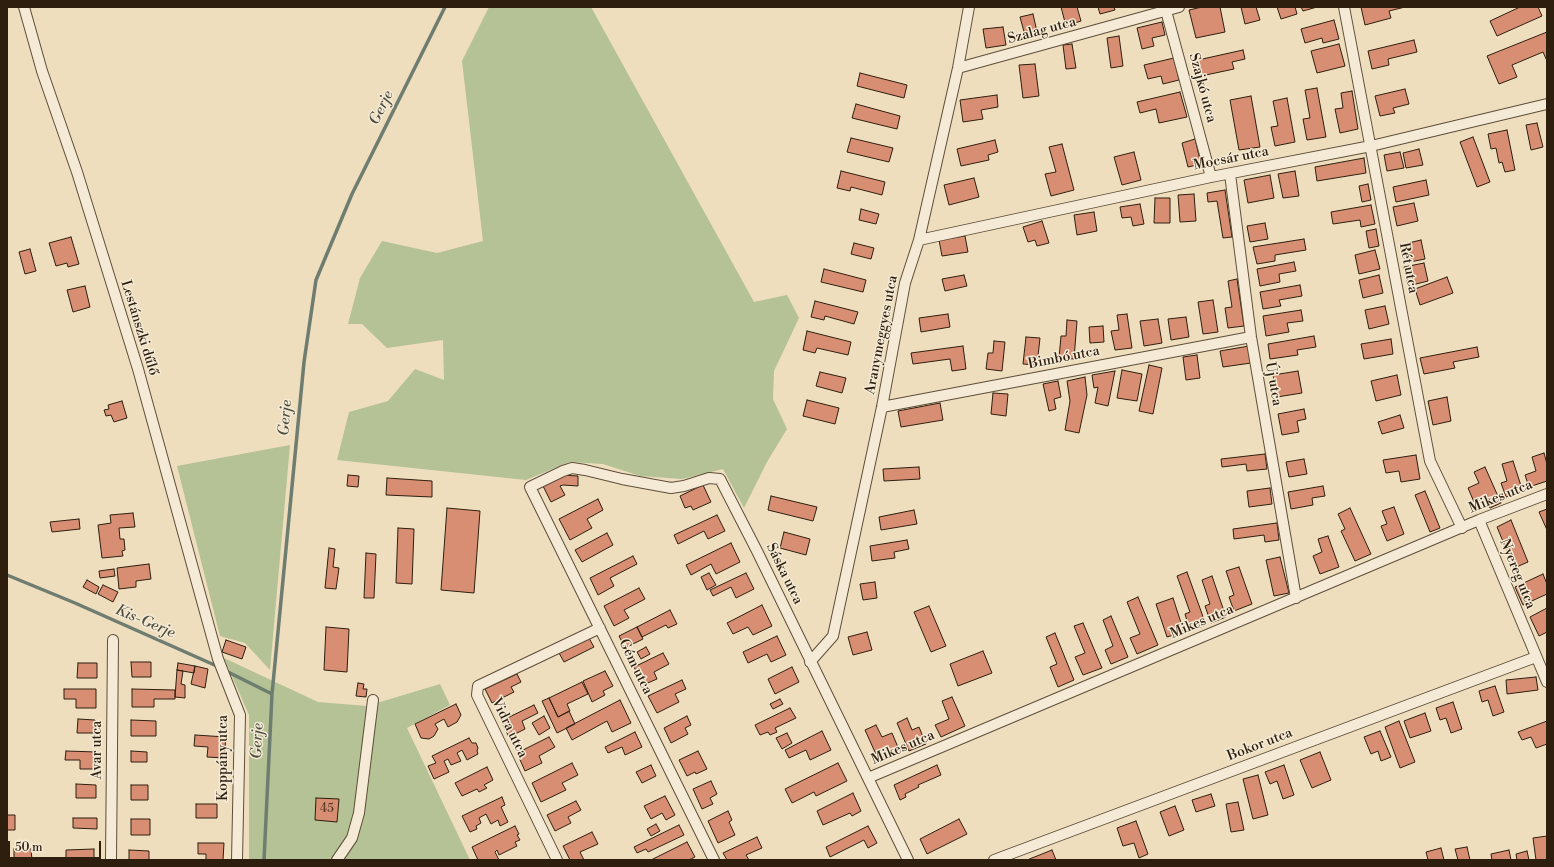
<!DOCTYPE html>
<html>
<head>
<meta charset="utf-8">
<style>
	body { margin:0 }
	#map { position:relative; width:1554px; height:867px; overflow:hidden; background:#eedebe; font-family:"Libre Bodoni",serif }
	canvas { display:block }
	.frame { position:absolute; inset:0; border:8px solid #2e1e0e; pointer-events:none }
	.scale { position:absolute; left:8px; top:841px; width:93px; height:18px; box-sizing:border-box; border:2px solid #2e1e0e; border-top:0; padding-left:5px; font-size:12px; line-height:14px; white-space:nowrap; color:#2e1e0e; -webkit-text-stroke:3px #f4ead5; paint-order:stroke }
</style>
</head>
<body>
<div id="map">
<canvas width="1554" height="867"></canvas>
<div class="frame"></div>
<div class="scale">50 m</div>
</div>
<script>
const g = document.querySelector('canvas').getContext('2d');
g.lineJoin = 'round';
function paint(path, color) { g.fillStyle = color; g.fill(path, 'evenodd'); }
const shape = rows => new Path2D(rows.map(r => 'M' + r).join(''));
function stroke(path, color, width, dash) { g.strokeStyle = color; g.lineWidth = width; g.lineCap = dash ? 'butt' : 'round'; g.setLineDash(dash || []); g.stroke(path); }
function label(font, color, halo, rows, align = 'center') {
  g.font = font + ' "Libre Bodoni",serif'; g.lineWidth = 3; g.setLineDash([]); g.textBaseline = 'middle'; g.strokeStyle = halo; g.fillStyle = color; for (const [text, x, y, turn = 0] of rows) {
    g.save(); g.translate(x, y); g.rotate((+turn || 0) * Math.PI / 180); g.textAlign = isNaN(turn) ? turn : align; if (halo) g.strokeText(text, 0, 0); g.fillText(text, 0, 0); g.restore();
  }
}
const green = shape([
	[489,7,591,7,754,302,787,295,799,318,774,371,773,399,787,429,767,462,744,508,723,469,682,479,640,476,603,464,569,462,526,480,337,460,349,412,388,401,415,369,444,380,443,340,387,348,362,324,348,324,360,278,382,241,437,253,483,241,462,61],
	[290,445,270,670,245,643,220,636,177,466],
	[224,658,318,702,367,706,440,684,450,705,407,728,470,860,249,860,249,715]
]);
const stream = shape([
	[7,575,75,603,219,667],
	[226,671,272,694],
	[264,860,272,694,304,362,316,280,352,194,445,7]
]);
const building = shape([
	[1061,7,1077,7,1081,21,1066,26,1061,7],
	[1098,7,1114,7,1115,10,1100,14,1098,7],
	[1202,7,1220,7,1225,32,1196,38,1189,10,1202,7],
	[1241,7,1256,7,1260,20,1245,24,1241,7],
	[1277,7,1295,7,1297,14,1281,19,1277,7],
	[1301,7,1317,7,1303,11,1301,7],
	[1361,7,1405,7,1389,11,1391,18,1365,25,1361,7],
	[1520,7,1538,7,1542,16,1497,36,1490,21,1520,7],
	[1033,14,1038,36,1026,39,1020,17,1033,14],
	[1334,20,1339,39,1323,43,1322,38,1305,43,1301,29,1334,20],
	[1162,22,1165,35,1152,38,1154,46,1142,49,1137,28,1162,22],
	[1003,27,1006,45,986,48,983,29,1003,27],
	[1547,32,1547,61,1543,52,1512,65,1517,77,1499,84,1487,56,1547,32],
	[1119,36,1123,66,1111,68,1107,38,1119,36],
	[1414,40,1417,52,1388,59,1389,65,1372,69,1368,51,1414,40],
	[1072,44,1076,68,1066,69,1063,45,1072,44],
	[1339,44,1345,66,1317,73,1311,51,1339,44],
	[1243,50,1245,59,1232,62,1234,69,1201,76,1198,60,1243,50],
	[1174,58,1179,80,1163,84,1161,76,1148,79,1144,65,1174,58],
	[1035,64,1039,96,1023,98,1019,65,1035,64],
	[860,73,907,85,904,98,857,86,860,73],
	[1317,88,1326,137,1307,140,1303,119,1310,118,1305,90,1317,88],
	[1405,89,1409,104,1393,108,1395,113,1380,116,1375,96,1405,89],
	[1352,91,1358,129,1340,133,1335,109,1343,108,1341,93,1352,91],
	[1180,92,1187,117,1159,123,1156,109,1140,113,1137,102,1180,92],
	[997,95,998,107,981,110,983,119,963,122,960,100,997,95],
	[1251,96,1260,147,1239,150,1230,100,1251,96],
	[1287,98,1295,142,1275,146,1271,127,1278,126,1273,101,1287,98],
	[856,104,900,116,897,129,852,118,856,104],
	[1537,123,1543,147,1531,150,1526,125,1537,123],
	[1507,130,1515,170,1505,172,1502,162,1499,163,1496,148,1491,149,1488,134,1507,130],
	[1473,137,1490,182,1477,187,1460,142,1473,137],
	[851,138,893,148,889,162,847,152,851,138],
	[1195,139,1201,164,1188,167,1182,143,1195,139],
	[995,140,998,152,988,155,989,160,961,166,957,149,995,140],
	[1062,144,1074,190,1051,196,1045,174,1056,172,1049,147,1062,144],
	[1419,149,1423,165,1406,168,1403,153,1419,149],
	[1134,152,1141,180,1122,185,1114,157,1134,152],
	[1400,152,1404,168,1387,171,1384,155,1400,152],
	[1364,158,1366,173,1317,181,1315,167,1364,158],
	[841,171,885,182,882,195,851,187,850,191,837,188,841,171],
	[1295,171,1299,196,1283,198,1278,174,1295,171],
	[1270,175,1274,198,1248,203,1244,180,1270,175],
	[974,178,979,197,949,205,944,185,974,178],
	[1426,180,1429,195,1396,202,1393,187,1426,180],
	[1368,184,1371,200,1362,202,1359,186,1368,184],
	[1225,190,1232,237,1223,238,1217,201,1208,202,1207,193,1225,190],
	[1194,194,1196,221,1180,222,1178,195,1194,194],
	[1155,198,1170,198,1170,223,1154,223,1155,198],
	[1414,203,1418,221,1397,226,1393,207,1414,203],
	[1140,204,1144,224,1133,226,1131,217,1122,218,1120,207,1140,204],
	[1371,205,1375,224,1361,227,1360,220,1333,224,1331,212,1371,205],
	[861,209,879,214,876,224,859,220,861,209],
	[1094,212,1097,231,1077,235,1074,215,1094,212],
	[1042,221,1049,243,1037,246,1035,240,1028,242,1023,227,1042,221],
	[1265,223,1268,239,1250,242,1247,226,1265,223],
	[1376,229,1379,246,1369,248,1366,231,1376,229],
	[965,236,968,252,942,256,939,240,965,236],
	[71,237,79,264,68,267,67,263,56,266,49,243,71,237],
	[1304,239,1306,250,1275,255,1275,261,1257,264,1253,247,1304,239],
	[1421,240,1425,259,1405,263,1400,245,1421,240],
	[854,243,874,248,871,259,851,254,854,243],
	[30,249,36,271,25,274,19,252,30,249],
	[1375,250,1380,269,1359,274,1355,255,1375,250],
	[1294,262,1296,271,1279,274,1280,282,1260,286,1257,269,1294,262],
	[1424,263,1428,281,1408,286,1404,267,1424,263],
	[824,269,866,280,863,292,821,282,824,269],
	[964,275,967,286,945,291,942,279,964,275],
	[1379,275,1383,293,1363,298,1359,280,1379,275],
	[1447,277,1453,293,1420,305,1415,289,1447,277],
	[1237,279,1244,326,1228,328,1225,308,1232,307,1228,281,1237,279],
	[1300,285,1302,296,1279,300,1281,306,1263,309,1260,292,1300,285],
	[85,286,90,307,73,312,67,290,85,286],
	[1213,300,1218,332,1203,334,1198,302,1213,300],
	[815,301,858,312,854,324,825,316,824,320,811,317,815,301],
	[1385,306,1389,324,1369,329,1365,310,1385,306],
	[1301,310,1303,321,1287,323,1289,332,1266,336,1263,316,1301,310],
	[948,314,950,327,921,332,919,318,948,314],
	[1127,314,1132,348,1115,350,1111,331,1119,330,1117,315,1127,314],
	[1186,317,1189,337,1171,340,1168,319,1186,317],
	[1158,319,1162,343,1144,346,1140,321,1158,319],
	[1067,320,1077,321,1074,359,1059,358,1061,336,1066,336,1067,320],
	[1103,326,1104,342,1090,343,1089,327,1103,326],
	[807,331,851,342,848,355,817,348,815,353,803,350,807,331],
	[1314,336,1316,347,1297,350,1298,355,1270,359,1268,344,1314,336],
	[1026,337,1040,338,1037,365,1023,364,1026,337],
	[1391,339,1393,354,1364,359,1361,344,1391,339],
	[994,341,1005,342,1002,371,986,369,988,353,993,353,994,341],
	[963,346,966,369,952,371,950,359,913,364,911,353,963,346],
	[1249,346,1251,363,1223,367,1220,351,1249,346],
	[1477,347,1479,357,1453,362,1455,368,1424,374,1420,358,1477,347],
	[1197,355,1200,378,1186,380,1183,357,1197,355],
	[1149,365,1162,368,1153,414,1139,411,1149,365],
	[1122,370,1142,374,1137,401,1117,398,1122,370],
	[1115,371,1108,406,1095,403,1098,387,1094,388,1092,375,1115,371],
	[1298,371,1302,393,1277,397,1273,375,1298,371],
	[820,372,846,378,842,393,816,386,820,372],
	[1397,375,1401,395,1376,401,1371,381,1397,375],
	[1085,377,1087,395,1079,433,1065,430,1070,401,1067,381,1085,377],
	[1058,381,1061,397,1054,399,1056,409,1049,411,1043,384,1058,381],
	[993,393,1008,394,1006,416,991,414,993,393],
	[1447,397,1451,421,1433,425,1428,401,1447,397],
	[807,400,839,408,835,424,803,416,807,400],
	[122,401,127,418,114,422,111,415,106,416,104,410,109,409,108,405,122,401],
	[940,403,943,420,901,427,898,411,940,403],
	[1304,409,1306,419,1297,421,1299,432,1282,435,1278,414,1304,409],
	[1400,415,1404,428,1382,434,1378,422,1400,415],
	[1544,453,1547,464,1547,481,1529,487,1525,475,1536,471,1532,457,1544,453],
	[1265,454,1267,469,1247,471,1246,464,1222,467,1221,459,1265,454],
	[1416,455,1420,479,1401,482,1399,471,1386,473,1383,460,1416,455],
	[1304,459,1307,474,1289,477,1286,462,1304,459],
	[1513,461,1523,492,1506,497,1501,483,1507,481,1502,464,1513,461],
	[919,467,920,479,884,481,883,469,919,467],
	[1485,467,1501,503,1490,508,1485,498,1474,502,1468,488,1479,483,1474,472,1485,467],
	[348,475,359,476,358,487,347,486,348,475],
	[560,475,578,476,578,486,563,485,560,486,565,495,551,502,542,484,560,475],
	[387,478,432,481,432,497,386,495,387,478],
	[703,485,711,502,693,510,691,506,685,508,680,496,703,485],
	[1323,486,1325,496,1312,498,1313,505,1291,509,1288,492,1323,486],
	[1270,488,1272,504,1249,507,1247,491,1270,488],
	[1425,491,1440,528,1430,532,1415,495,1425,491],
	[771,496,817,507,813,521,768,510,771,496],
	[598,499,603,510,587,519,592,528,570,540,559,519,598,499],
	[1394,507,1404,534,1387,541,1381,526,1387,524,1382,511,1394,507],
	[447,508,480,511,474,593,441,590,447,508],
	[1350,508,1371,554,1355,561,1341,531,1345,529,1338,514,1350,508],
	[1547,509,1547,530,1539,512,1547,509],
	[914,510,917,524,881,530,879,517,914,510],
	[133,513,135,527,119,528,120,539,124,539,125,550,122,551,123,556,102,558,98,525,111,523,110,515,133,513],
	[717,515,725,531,708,539,704,531,678,544,674,535,717,515],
	[79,519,80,529,52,532,50,522,79,519],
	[1511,520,1528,562,1514,568,1497,527,1511,520],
	[1277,523,1279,540,1265,542,1264,535,1234,539,1233,529,1277,523],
	[398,528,414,529,412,584,396,583,398,528],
	[784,532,810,539,806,555,780,548,784,532],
	[607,533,613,545,582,562,575,550,607,533],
	[1328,536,1339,567,1320,574,1313,556,1322,552,1318,539,1328,536],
	[907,540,909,549,894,552,895,558,872,561,870,546,907,540],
	[731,543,740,562,716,574,711,564,691,575,686,565,731,543],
	[329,548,335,549,333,567,339,568,336,589,325,588,329,548],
	[366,553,376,554,374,598,364,598,366,553],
	[633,556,637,564,610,578,614,586,598,595,590,578,633,556],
	[1280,557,1289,593,1274,596,1266,560,1280,557],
	[149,564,151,579,136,581,136,587,119,589,117,568,149,564],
	[1239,567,1252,604,1234,611,1229,597,1234,595,1226,571,1239,567],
	[114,569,115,576,100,578,99,571,114,569],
	[1187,572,1206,625,1190,631,1185,614,1190,612,1177,576,1187,572],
	[709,573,716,585,707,590,701,577,709,573],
	[746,573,754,589,736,598,731,587,713,596,710,590,746,573],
	[1543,574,1547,584,1547,594,1523,605,1515,587,1543,574],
	[1212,576,1226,617,1211,623,1205,606,1210,604,1202,580,1212,576],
	[87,580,99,587,96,594,83,587,87,580],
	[875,582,877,598,863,600,860,584,875,582],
	[103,585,118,592,113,602,98,594,103,585],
	[639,588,645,599,624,610,629,618,614,626,604,606,639,588],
	[1138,597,1158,645,1137,654,1130,638,1140,634,1127,602,1138,597],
	[1173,598,1184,632,1167,637,1156,604,1173,598],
	[762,605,772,626,753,635,748,627,733,634,727,623,762,605],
	[929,606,946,646,931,652,914,612,929,606],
	[1547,608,1547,632,1539,636,1530,617,1547,608],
	[670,610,677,624,668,628,666,625,642,637,637,627,670,610],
	[1111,616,1128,657,1111,664,1105,650,1113,646,1103,620,1111,616],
	[1083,623,1102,668,1083,675,1075,657,1085,653,1074,626,1083,623],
	[326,627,349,629,347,672,324,670,326,627],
	[637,627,643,639,625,648,619,636,637,627],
	[867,632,872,650,853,655,848,637,867,632],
	[1055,633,1074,680,1058,687,1050,667,1057,664,1046,637,1055,633],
	[777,636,786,655,771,662,767,654,748,663,743,652,777,636],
	[589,638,594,647,564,662,559,653,589,638],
	[226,640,246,647,242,659,222,652,226,640],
	[646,647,650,654,641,659,637,652,646,647],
	[983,651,992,673,958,686,950,664,983,651],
	[663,653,669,664,654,672,657,679,643,685,634,667,663,653],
	[131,662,151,662,151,677,132,677,131,662],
	[78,663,97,663,97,678,77,678,78,663],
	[178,663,195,666,194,673,177,670,178,663],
	[195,666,208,669,205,688,191,684,195,666],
	[792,667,799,682,775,694,768,679,792,667],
	[177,670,183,671,181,684,185,685,185,698,175,697,177,670],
	[605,671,613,686,603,691,605,695,592,702,583,681,605,671],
	[517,674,521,682,511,687,514,692,492,703,485,689,517,674],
	[1536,677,1538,690,1507,694,1506,680,1536,677],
	[682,680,686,689,675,694,679,702,657,713,648,696,682,680],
	[582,682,588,694,567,704,570,711,558,717,549,698,582,682],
	[358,683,364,684,363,689,367,689,366,697,356,696,358,683],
	[1495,686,1504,712,1493,716,1488,700,1482,702,1479,691,1495,686],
	[64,689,96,689,96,708,76,708,76,699,64,699,64,689],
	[132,689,175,690,175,699,154,699,154,707,132,707,132,689],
	[952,697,965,726,941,737,935,725,949,719,942,701,952,697],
	[549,698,558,717,569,711,575,724,557,733,542,701,549,698],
	[780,699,783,704,773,709,770,704,780,699],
	[620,700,631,723,612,732,607,721,572,740,566,728,620,700],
	[1453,702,1462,729,1451,733,1446,718,1440,720,1436,708,1453,702],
	[456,704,461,715,457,722,448,727,444,719,435,724,438,729,434,736,429,739,421,738,415,724,456,704],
	[534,705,538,713,522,721,525,729,509,737,501,721,534,705],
	[790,708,796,718,775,728,777,732,770,735,768,732,760,735,755,725,790,708],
	[1425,713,1431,731,1410,738,1404,721,1425,713],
	[544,716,550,728,539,735,532,723,544,716],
	[687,716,691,725,685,728,688,734,671,743,664,728,687,716],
	[907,718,912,730,919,727,926,744,909,751,897,723,907,718],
	[78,719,95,720,95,733,77,733,78,719],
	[131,720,156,721,156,736,131,736,131,720],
	[1399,721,1415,762,1400,768,1385,727,1399,721],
	[1547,721,1547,744,1536,748,1531,737,1522,740,1518,732,1547,721],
	[876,725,882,737,892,733,900,752,879,761,865,730,876,725],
	[822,731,831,750,810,760,806,750,789,758,785,750,822,731],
	[1380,731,1391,757,1381,761,1378,751,1371,754,1364,737,1380,731],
	[635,732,642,747,625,755,622,747,608,753,605,747,635,732],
	[787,733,792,743,782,749,776,738,787,733],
	[195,735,226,737,224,758,207,757,208,747,194,746,195,735],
	[549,737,555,747,539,756,542,763,525,771,517,753,549,737],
	[469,738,472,743,476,743,478,748,477,751,478,754,467,760,462,750,457,753,461,761,451,765,448,759,444,761,449,772,434,779,428,766,436,763,432,756,469,738],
	[66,751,97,752,97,769,80,769,80,760,65,760,66,751],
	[131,751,147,752,147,762,131,762,131,751],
	[698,751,707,769,696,774,695,772,687,776,679,760,698,751],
	[1320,752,1331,780,1312,788,1300,760,1320,752],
	[572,763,578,775,562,783,566,790,541,802,532,783,572,763],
	[838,763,847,781,816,796,814,792,792,803,785,789,838,763],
	[651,765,656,776,642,783,636,772,651,765],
	[937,765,941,775,918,785,919,787,905,794,906,797,900,800,894,785,937,765],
	[1284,765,1294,795,1283,799,1277,781,1270,784,1265,772,1284,765],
	[487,767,493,780,484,785,487,788,479,792,477,789,462,796,455,783,487,767],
	[1258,775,1268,815,1253,819,1243,779,1258,775],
	[711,781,717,794,710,798,713,804,702,809,693,789,711,781],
	[76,784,96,785,96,798,76,798,76,784],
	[131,785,148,785,148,800,131,800,131,785],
	[853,793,861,811,852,816,850,813,823,825,817,811,853,793],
	[1211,794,1215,806,1196,812,1192,800,1211,794],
	[665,796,675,815,666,820,662,813,651,819,644,806,665,796],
	[502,797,505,805,501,807,508,822,500,826,498,820,491,824,486,814,479,818,481,823,476,826,477,829,470,832,462,816,502,797],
	[316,798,339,799,337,822,315,820,316,798],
	[576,801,581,810,568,817,571,823,555,831,547,815,576,801],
	[1238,802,1244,830,1231,832,1226,804,1238,802],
	[196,804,217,804,217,818,196,818,196,804],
	[1175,806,1184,830,1169,836,1160,812,1175,806],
	[728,811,732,820,729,822,735,835,718,843,708,821,728,811],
	[7,815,15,815,15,830,7,830,7,815],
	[73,818,97,818,97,829,73,828,73,818],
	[131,819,150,819,150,835,131,835,131,819],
	[959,819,967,834,927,854,920,839,959,819],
	[1136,821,1148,854,1139,858,1134,843,1123,846,1117,828,1136,821],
	[656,824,660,831,651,836,647,829,656,824],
	[679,825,684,835,648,852,646,849,637,853,634,847,679,825],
	[515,826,519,834,517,835,520,840,515,842,517,846,499,855,497,850,495,852,499,860,478,860,472,847,515,826],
	[868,826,877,843,868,848,864,840,830,857,826,847,868,826],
	[592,832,598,844,580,852,584,860,570,860,563,846,592,832],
	[1547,836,1547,860,1536,860,1533,838,1547,836],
	[757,837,762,848,746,855,749,860,727,860,723,853,757,837],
	[687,842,695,857,689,860,651,860,687,842],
	[198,843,224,843,223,860,206,860,206,854,198,854,198,843],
	[1467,847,1470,860,1458,860,1455,849,1467,847],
	[1441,848,1444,860,1428,860,1426,852,1441,848],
	[14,849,31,849,32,860,14,860,14,849],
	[94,849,94,860,66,860,66,850,94,849],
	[129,850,149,851,149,860,129,860,129,850],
	[1052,850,1056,860,1027,860,1052,850],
	[1509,850,1511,860,1492,860,1491,854,1509,850],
	[1527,851,1529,860,1517,860,1516,854,1527,851]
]);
const street = shape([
	[24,7,42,71,77,172,138,369,218,659,240,715,237,860],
	[1165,7,1211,177],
	[1344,7,1430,461,1462,528],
	[958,68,1179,7],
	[1230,174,1251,337,1296,598],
	[919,240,1211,177,1371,146,1547,104],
	[882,407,1251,337],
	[1479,520,1547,682],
	[810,662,833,636,882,407,905,283,919,240,958,68,969,7],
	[868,778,1479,520,1547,494],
	[111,860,113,640],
	[337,860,352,838,359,813,373,700],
	[557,860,477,695,478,686,600,628],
	[714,860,530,487,563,471,572,468,585,470,622,479,671,488,684,486,709,478,720,479,757,551,908,860],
	[994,860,1536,657]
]);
const numberNames = [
	["45",327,809]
];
const streetNames = [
	["Szalag utca",1042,31,-15],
	["Szajkó utca",1202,88,75],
	["Mocsár utca",1231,159,-11],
	["Rét utca",1408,268,79],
	["Lestánszki dűlő",139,328,73],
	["Aranymeggyes utca",882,335,-79],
	["Bimbó utca",1064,358,-11],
	["Új utca",1273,384,80],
	["Mikes utca",1501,497,-22],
	["Sáska utca",784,574,64],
	["Nyereg utca",1517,574,68],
	["Mikes utca",1202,622,-23],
	["Gém utca",635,667,64],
	["Vidra utca",509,728,64],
	["Bokor utca",1260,745,-21],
	["Mikes utca",903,748,-23],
	["Avar utca",98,750,-90],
	["Koppány utca",224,758,-90]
];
const waterNames = [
	["Gerje",382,108,-64],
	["Gerje",286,418,-85],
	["Kis-Gerje",145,622,23],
	["Gerje",258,741,-87]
];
paint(green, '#b4c295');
stroke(stream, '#6e7d70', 3.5);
paint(building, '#d78e72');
stroke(building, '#2e1e0e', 1);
stroke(street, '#5e4e3a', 12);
stroke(street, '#f4ead5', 10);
label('12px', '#583a27', null, numberNames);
label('14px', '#2e1e0e', '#f4ead5', streetNames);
label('italic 15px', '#4e4d3f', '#f4ead5', waterNames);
</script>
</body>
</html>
